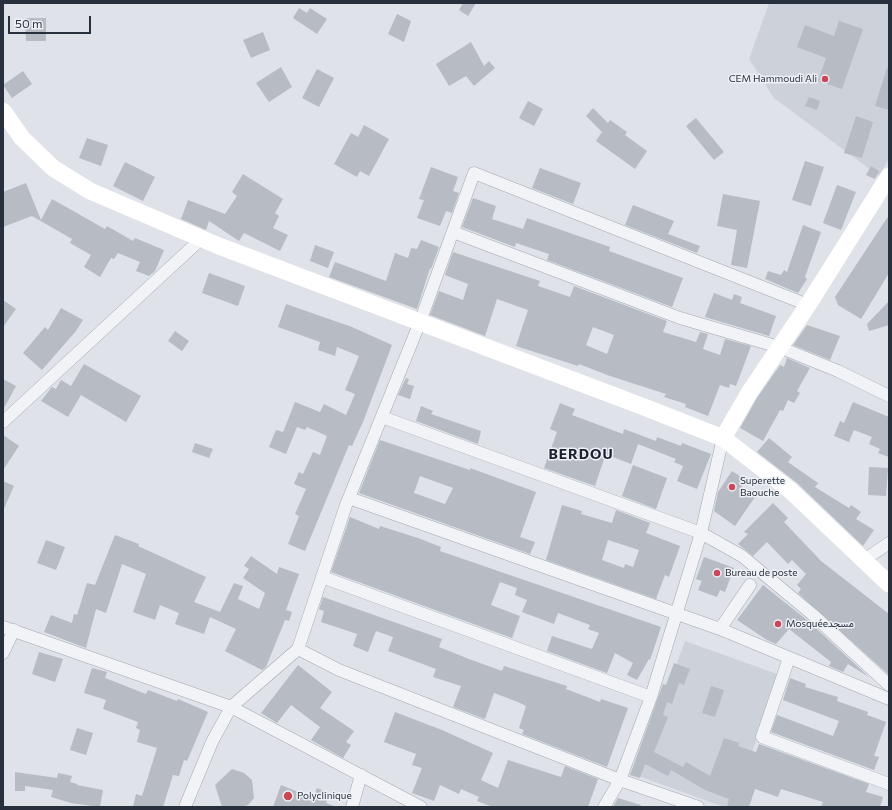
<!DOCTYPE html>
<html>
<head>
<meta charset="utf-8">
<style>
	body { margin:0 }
	#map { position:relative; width:892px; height:810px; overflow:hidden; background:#dfe2e8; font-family:Commissioner,sans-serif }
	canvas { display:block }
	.frame { position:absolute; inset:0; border:4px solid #28303e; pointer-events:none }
	.scale { position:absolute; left:8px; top:16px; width:83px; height:18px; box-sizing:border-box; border:2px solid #28303e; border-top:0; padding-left:5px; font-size:12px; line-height:14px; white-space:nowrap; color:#28303e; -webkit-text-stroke:3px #eef1f5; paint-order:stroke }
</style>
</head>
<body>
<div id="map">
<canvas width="892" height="810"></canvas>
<div class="frame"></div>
<div class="scale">50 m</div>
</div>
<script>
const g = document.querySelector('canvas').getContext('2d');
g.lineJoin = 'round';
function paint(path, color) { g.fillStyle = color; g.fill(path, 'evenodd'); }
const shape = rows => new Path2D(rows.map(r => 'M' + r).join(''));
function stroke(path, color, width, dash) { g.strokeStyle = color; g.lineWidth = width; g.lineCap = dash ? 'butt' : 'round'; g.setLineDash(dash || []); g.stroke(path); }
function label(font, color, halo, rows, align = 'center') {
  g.font = font + ' Commissioner,Vazirmatn,sans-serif'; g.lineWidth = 3; g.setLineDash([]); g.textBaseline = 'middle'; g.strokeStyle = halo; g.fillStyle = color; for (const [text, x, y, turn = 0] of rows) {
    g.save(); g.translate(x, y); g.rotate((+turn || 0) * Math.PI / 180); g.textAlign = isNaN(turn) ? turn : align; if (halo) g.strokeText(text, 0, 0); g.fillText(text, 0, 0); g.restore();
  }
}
const built = shape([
	[769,3,889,3,889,158,879,176,774,98,749,59],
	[685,641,780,675,732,807,724,807,636,775]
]);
const building = shape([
	[463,3,476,3,468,16,459,10],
	[299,8,307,13,310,8,327,19,317,34,293,18],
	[397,14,411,21,404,42,388,34],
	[25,18,46,18,46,41,26,41],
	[839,21,863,29,842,89,818,81,826,58,797,47,805,25,834,36],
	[263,32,270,50,251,58,243,40],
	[471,42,484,66,489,61,495,68,474,86,466,76,449,86,436,64],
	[281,67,292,87,269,102,256,83],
	[887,68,889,68,889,110,875,106],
	[317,69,334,78,319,107,302,98],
	[23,71,32,84,12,98,3,85],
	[809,97,820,101,817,110,805,106],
	[528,101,543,109,534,126,519,118],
	[593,108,608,123,610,120,627,132,625,135,647,151,635,169,596,141,602,132,586,116],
	[856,116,873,122,862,158,844,153],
	[696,118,724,152,714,160,686,126],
	[364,125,389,139,369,176,360,171,357,177,334,164,351,133,358,137],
	[87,138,108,145,101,166,79,158],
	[805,161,824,167,811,206,792,200],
	[125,162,155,177,143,201,113,186],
	[871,166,879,171,875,179,866,175],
	[431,167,458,177,453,191,459,193,452,213,446,211,440,226,417,218,424,200,419,199],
	[540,168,581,183,573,204,532,188],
	[243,174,283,199,275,213,279,216,273,228,288,235,280,251,244,233,239,241,209,221,206,230,181,219,188,200,225,214,237,196,232,192],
	[26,183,41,220,52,199,105,229,107,226,133,241,135,238,164,250,155,271,149,276,136,271,140,262,118,253,114,259,111,258,100,277,84,267,91,255,70,243,72,239,32,216,3,227,3,192],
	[837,185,856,192,841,230,823,223],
	[723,194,760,201,747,268,731,265,737,230,717,226],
	[473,198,496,206,492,219,523,229,527,218,610,247,609,251,683,278,672,307,547,260,549,254,516,243,515,247,462,227],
	[633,205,674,221,668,234,700,246,697,253,625,225],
	[889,215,889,273,861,319,838,305,835,297],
	[803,225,821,232,805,277,807,279,798,293,765,279,768,271,781,275,784,270,787,272],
	[421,240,439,247,431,269,430,268,417,309,329,277,335,262,386,281,395,253,408,258,411,248,417,249],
	[315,245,334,252,328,268,310,261],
	[453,252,540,281,538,286,570,297,574,286,667,321,663,332,696,342,700,332,708,334,703,349,720,355,725,339,751,346,736,386,730,384,729,388,720,385,708,416,685,407,686,404,664,397,666,394,610,376,579,364,578,366,516,346,528,310,497,299,485,336,430,315,439,291,463,300,468,284,445,275],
	[593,327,614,335,607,354,586,345],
	[209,273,245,286,238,306,202,293],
	[714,293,732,300,734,294,742,297,740,303,776,316,769,336,705,317],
	[3,300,16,309,3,327],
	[889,301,889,325,869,331,867,324],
	[286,304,352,327,392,345,363,422,352,446,349,445,305,551,288,544,299,516,295,514,306,489,294,484,299,472,303,474,313,452,320,455,327,436,307,427,305,430,297,427,286,454,269,447,276,430,283,432,295,402,320,412,324,404,346,415,355,394,345,390,359,356,337,347,335,356,318,350,320,342,278,327],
	[61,308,83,320,76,331,42,370,23,353,45,327,48,330],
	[807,325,840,336,830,360,793,345],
	[175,331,189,341,182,351,168,341],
	[787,358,810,368,797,391,800,393,794,403,788,400,783,411,780,410,763,441,740,428,757,398,780,365,784,367],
	[84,364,141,396,126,422,81,395,68,417,41,401,52,387,56,389,61,380,71,386],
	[406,378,409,379,407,384,414,386,410,399,398,395],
	[3,379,16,386,3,410],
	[853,402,889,417,889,457,878,453,880,449,869,444,872,437,854,430,849,442,834,436,840,421,844,423],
	[560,403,575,409,572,415,623,434,624,429,656,441,657,437,681,446,682,443,711,454,697,489,677,481,683,466,674,462,676,459,638,444,631,464,608,455,608,457,605,456,595,486,544,468,557,432,550,429],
	[421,406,433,411,431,414,481,431,478,444,416,421],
	[3,435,19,446,3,470],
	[769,438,792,457,788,462,818,483,815,487,849,508,851,505,861,512,856,519,874,530,863,546,797,483,757,452],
	[380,440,470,470,470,468,536,492,520,537,535,542,530,554,359,493],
	[420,476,453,488,445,504,414,493],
	[195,443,213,449,209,458,192,452],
	[633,465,667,478,656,509,622,496],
	[869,467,888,468,886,496,868,495],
	[732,471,746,480,741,488,755,497,735,526,714,511,718,492],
	[3,481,14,486,3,511],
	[773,503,788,518,784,522,821,561,889,614,889,675,798,593,801,589,797,585,806,574,792,560,788,564,767,542,753,556,738,544,748,534,744,532],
	[562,505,582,511,581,514,612,523,616,510,650,523,646,533,680,546,669,577,665,575,656,599,546,560],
	[608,540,639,550,633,567,625,564,624,568,602,560],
	[350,517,379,529,380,526,418,538,441,547,440,551,661,627,650,660,649,659,637,680,627,675,633,663,615,653,607,673,547,651,552,636,592,649,599,633,588,629,590,625,558,613,554,624,522,612,527,600,515,595,517,588,500,582,491,605,520,616,512,638,331,572],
	[115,535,139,544,138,546,206,577,194,602,220,612,234,583,243,586,238,599,259,609,265,593,243,578,249,569,244,566,251,556,277,574,279,567,299,574,286,610,292,612,289,621,285,620,266,667,262,670,225,651,236,629,210,617,204,634,175,624,179,613,160,605,155,620,133,612,146,574,122,564,106,613,96,609,86,648,44,632,51,615,72,623,74,614,77,615,87,583,95,585],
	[46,540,65,547,56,570,37,563],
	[704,557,734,568,725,592,720,590,717,597,698,590,702,581,696,579],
	[763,585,807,620,869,677,848,664,843,672,829,666,831,662,789,629,776,644,767,640,737,620],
	[323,597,442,639,439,647,469,659,502,671,504,666,567,686,566,689,600,702,601,699,628,708,607,767,522,734,524,730,519,728,526,706,518,702,494,693,485,719,453,707,461,686,433,677,436,669,388,651,393,637,376,631,368,652,353,646,357,634,321,622,324,611,319,609],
	[39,652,63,659,55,682,32,674],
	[674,663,690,669,684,685,679,683,672,704,667,702,663,715,668,717,654,752,683,767,686,762,710,776,724,738,739,743,738,746,756,752,759,744,869,784,866,792,883,797,880,807,821,807,823,802,781,789,778,797,755,789,749,807,727,807,729,799,705,790,671,770,668,776,645,764,640,778,630,775,663,684,666,685],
	[298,665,332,692,320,708,354,731,346,742,351,745,343,758,311,740,320,727,291,705,277,723,261,713],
	[92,668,107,672,105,678,146,694,148,690,177,701,178,699,208,712,187,761,184,760,179,776,173,775,163,807,133,807,136,794,142,796,157,748,137,742,140,730,136,728,138,722,103,709,106,700,84,693],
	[790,678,806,684,805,687,838,697,837,701,868,712,867,715,886,722,874,756,879,757,874,770,771,732,777,715,833,736,839,721,783,700],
	[711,686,724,690,715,717,702,713],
	[395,712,442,730,493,753,481,780,498,788,508,760,561,777,565,766,598,779,588,807,493,807,477,801,479,797,461,789,459,794,440,785,434,801,412,793,422,768,412,765,416,754,384,742],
	[77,728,93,733,86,755,70,750],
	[232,769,244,773,252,780,254,798,248,805,241,807,222,807,215,785],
	[15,772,57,778,58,773,72,776,70,782,77,784,77,785,103,790,100,807,71,803,51,797,53,790,25,786,25,791,15,791],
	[281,785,313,798,317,788,330,793,326,803,336,807,273,807],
	[618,798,641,805,640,807,613,807]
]);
const street = shape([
	[453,232,680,318,779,347,838,371,889,396],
	[382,417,701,533,742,556,812,614,889,685],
	[3,422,201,239],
	[349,498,720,629,889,699],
	[864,560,889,543],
	[322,577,651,697],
	[3,627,231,707,421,807],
	[720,629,750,585],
	[298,649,339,670,620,780,698,807],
	[3,653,14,630],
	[789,658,762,737,889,784],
	[185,807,212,742,231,707,298,649,346,505,420,322,474,173,808,305],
	[352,807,361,775],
	[604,807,620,780,651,697,701,533,723,438]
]);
const secondary = shape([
	[3,111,22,138,53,168,90,191,219,246,644,407,723,438,790,490,889,584],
	[723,438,749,393,808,305,889,176]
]);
const markers = [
	[825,79,4,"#c94757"],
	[732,487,4,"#c94757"],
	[717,573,4,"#c94757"],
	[778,624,4,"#c94757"],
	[288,796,5,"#c94757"]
];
const poiNames = [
	["CEM Hammoudi Ali",817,79,"right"],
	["Superette",740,481],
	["Baouche",740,493],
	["Bureau de poste",725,573],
	["Mosquéeمسجد",786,624],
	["Polyclinique",297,796]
];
const districtNames = [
	["BERDOU",581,454]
];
paint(built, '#cdd1da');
paint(building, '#b6bbc4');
stroke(street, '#a4a9b2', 13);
stroke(street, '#f1f3f6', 12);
stroke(secondary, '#fff', 17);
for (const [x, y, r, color] of markers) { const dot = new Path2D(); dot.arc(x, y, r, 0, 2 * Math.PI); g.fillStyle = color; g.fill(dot); stroke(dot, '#eef1f5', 1.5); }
label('10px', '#28303e', '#eef1f5', poiNames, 'left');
g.letterSpacing = '1px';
label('bold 14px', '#1b212f', '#eef1f5', districtNames);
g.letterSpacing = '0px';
</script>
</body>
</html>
